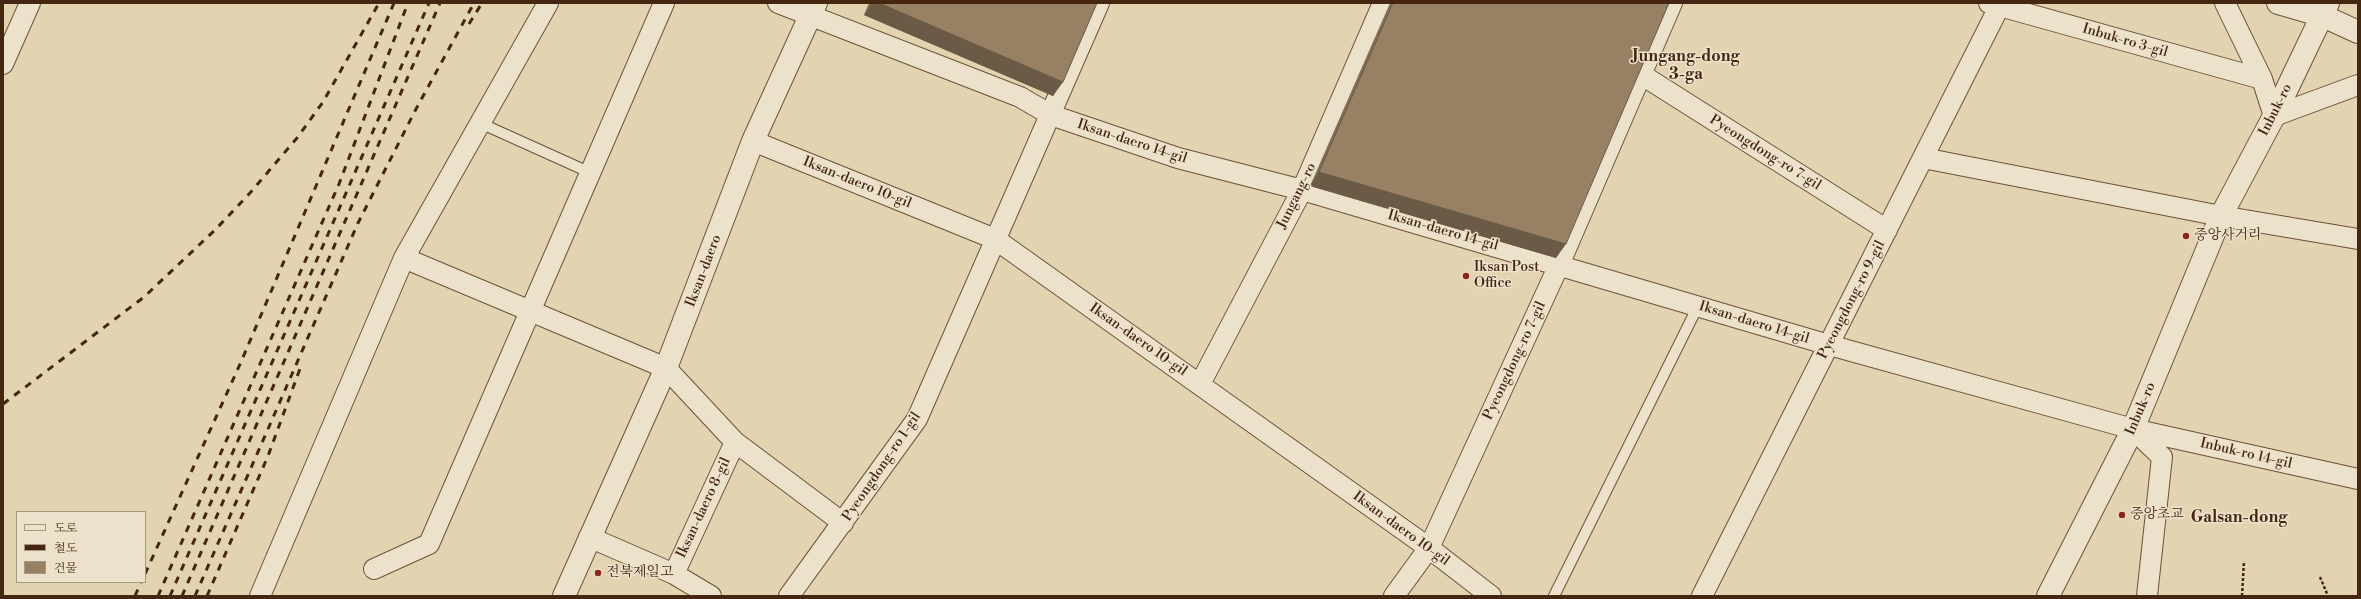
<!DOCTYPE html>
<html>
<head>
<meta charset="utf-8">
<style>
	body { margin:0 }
	#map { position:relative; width:2361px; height:599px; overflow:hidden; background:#e2d3b1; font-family:"Libre Bodoni","Noto Serif KR",serif }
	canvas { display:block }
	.frame { position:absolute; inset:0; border:4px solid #452610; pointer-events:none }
	.legend { position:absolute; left:16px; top:511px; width:130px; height:72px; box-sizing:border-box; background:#ece2cc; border:1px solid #a99781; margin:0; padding:5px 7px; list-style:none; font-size:12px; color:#452610 }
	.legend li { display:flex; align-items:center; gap:8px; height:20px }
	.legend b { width:20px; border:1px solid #a99781 }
</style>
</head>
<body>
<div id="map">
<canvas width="2361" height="599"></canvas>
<div class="frame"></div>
<ul class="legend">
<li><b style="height:5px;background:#ece2cc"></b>도로</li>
<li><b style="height:5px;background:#452610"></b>철도</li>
<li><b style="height:11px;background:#978064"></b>건물</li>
</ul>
</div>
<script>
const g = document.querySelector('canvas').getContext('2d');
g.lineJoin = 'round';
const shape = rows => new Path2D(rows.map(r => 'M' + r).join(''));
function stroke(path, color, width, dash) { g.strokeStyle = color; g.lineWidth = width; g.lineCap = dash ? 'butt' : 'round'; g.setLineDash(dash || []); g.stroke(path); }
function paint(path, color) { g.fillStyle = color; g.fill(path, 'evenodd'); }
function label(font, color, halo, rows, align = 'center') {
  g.font = font + ' "Libre Bodoni","Noto Serif KR",serif'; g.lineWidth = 3; g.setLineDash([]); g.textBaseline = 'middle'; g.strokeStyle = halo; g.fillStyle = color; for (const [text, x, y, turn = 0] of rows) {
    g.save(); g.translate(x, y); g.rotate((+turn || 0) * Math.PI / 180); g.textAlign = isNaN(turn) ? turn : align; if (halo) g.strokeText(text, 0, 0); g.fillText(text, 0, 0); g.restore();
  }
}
const path = shape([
	[2320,577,2328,596],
	[2242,596,2244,561]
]);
const service = shape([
	[480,123,591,173],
	[1554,596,1698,306]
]);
const minor = shape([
	[778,3,1020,97,1051,115,1178,158,1302,190,1829,345,2133,429,2358,479],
	[1989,3,2262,79],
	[2225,3,2262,79,2274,116,2358,85],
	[3,64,30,3],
	[1642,75,1887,230],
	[753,141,995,239,1429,548,1491,596],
	[1923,158,2221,216,2358,239],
	[404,258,666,368,735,442,843,523],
	[1200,384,1302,190,1383,3],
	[2133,429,2162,457,2147,596],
	[589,537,674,574,711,596],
	[374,569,429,544,664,3],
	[674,574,735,442],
	[260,596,404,258,548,3],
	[789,596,917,419,1099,3],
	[1394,596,1429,548,1559,265,1672,3],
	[1702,596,2001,3]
]);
const tertiary = shape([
	[2278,3,2316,14],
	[2302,3,2323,16,2358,32],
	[564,596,666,368,753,141,816,3],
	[2048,596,2133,429,2221,216,2274,116,2328,3]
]);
const rail = shape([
	[469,24,482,3],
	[3,404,144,297,216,229,250,193,297,138,323,102,379,3],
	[145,574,241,362,394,3],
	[135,596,141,582],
	[158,596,339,184,408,3],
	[170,596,429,3],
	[182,596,440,3],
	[195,596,358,223,416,109,474,3],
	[207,596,268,456,301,366]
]);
const wall = shape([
	[869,3,1097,3,1053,96,864,15],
	[1390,3,1669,3,1556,258,1310,186]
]);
const shadedWall = shape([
	[872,3,879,3,1063,82,1053,96,864,15],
	[1319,172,1566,244,1556,258,1310,186]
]);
const building = shape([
	[879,3,1097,3,1063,82,879,3],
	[1393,3,1669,3,1566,244,1319,172,1393,3]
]);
const markers = [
	[2186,236,4,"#8f2418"],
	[1466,276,4,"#8f2418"],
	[2122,515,4,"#8f2418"],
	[598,573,4,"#8f2418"]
];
const streetNames = [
	["Inbuk-ro 3-gil",2125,41,16],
	["Inbuk-ro",2276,110,-63],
	["Iksan-daero 14-gil",1132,142,18],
	["Pyeongdong-ro 7-gil",1765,153,32],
	["Iksan-daero 10-gil",857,183,22],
	["Jungang-ro",1297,196,-64],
	["Iksan-daero 14-gil",1443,231,16],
	["Iksan-daero",704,271,-69],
	["Pyeongdong-ro 9-gil",1852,300,-63],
	["Iksan-daero 14-gil",1754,323,17],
	["Iksan-daero 10-gil",1138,340,35],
	["Pyeongdong-ro 7-gil",1515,361,-65],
	["Inbuk-ro",2141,409,-67],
	["Inbuk-ro 14-gil",2246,454,13],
	["Pyeongdong-ro 1-gil",882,467,-56],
	["Iksan-daero 8-gil",704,508,-65],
	["Iksan-daero 10-gil",1401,529,36]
];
const poiNames = [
	["중앙사거리",2194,236],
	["Iksan Post",1474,268],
	["Office",1474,284],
	["중앙초교",2130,515],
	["전북제일고",606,573]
];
const quarterNames = [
	["Jungang-dong",1686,57],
	["3-ga",1686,75],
	["Galsan-dong",2239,518]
];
stroke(service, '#6c5138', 12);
stroke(minor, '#6c5138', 22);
stroke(tertiary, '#6c5138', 24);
stroke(path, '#452610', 2.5, [3, 2]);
stroke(service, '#ece2cc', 10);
stroke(minor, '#ece2cc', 20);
stroke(tertiary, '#ece2cc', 22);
stroke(rail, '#452610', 3, [7, 7]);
paint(wall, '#826e56');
paint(shadedWall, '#6a5a46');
paint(building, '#978064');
stroke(building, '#6a5a46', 1);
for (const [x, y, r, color] of markers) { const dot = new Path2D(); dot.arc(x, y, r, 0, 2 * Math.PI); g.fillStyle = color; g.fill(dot); stroke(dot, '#ece2cc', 1.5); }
label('14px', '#452610', '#ece2cc', streetNames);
label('14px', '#452610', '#ece2cc', poiNames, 'left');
label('bold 16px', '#452610', '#ece2cc', quarterNames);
</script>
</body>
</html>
